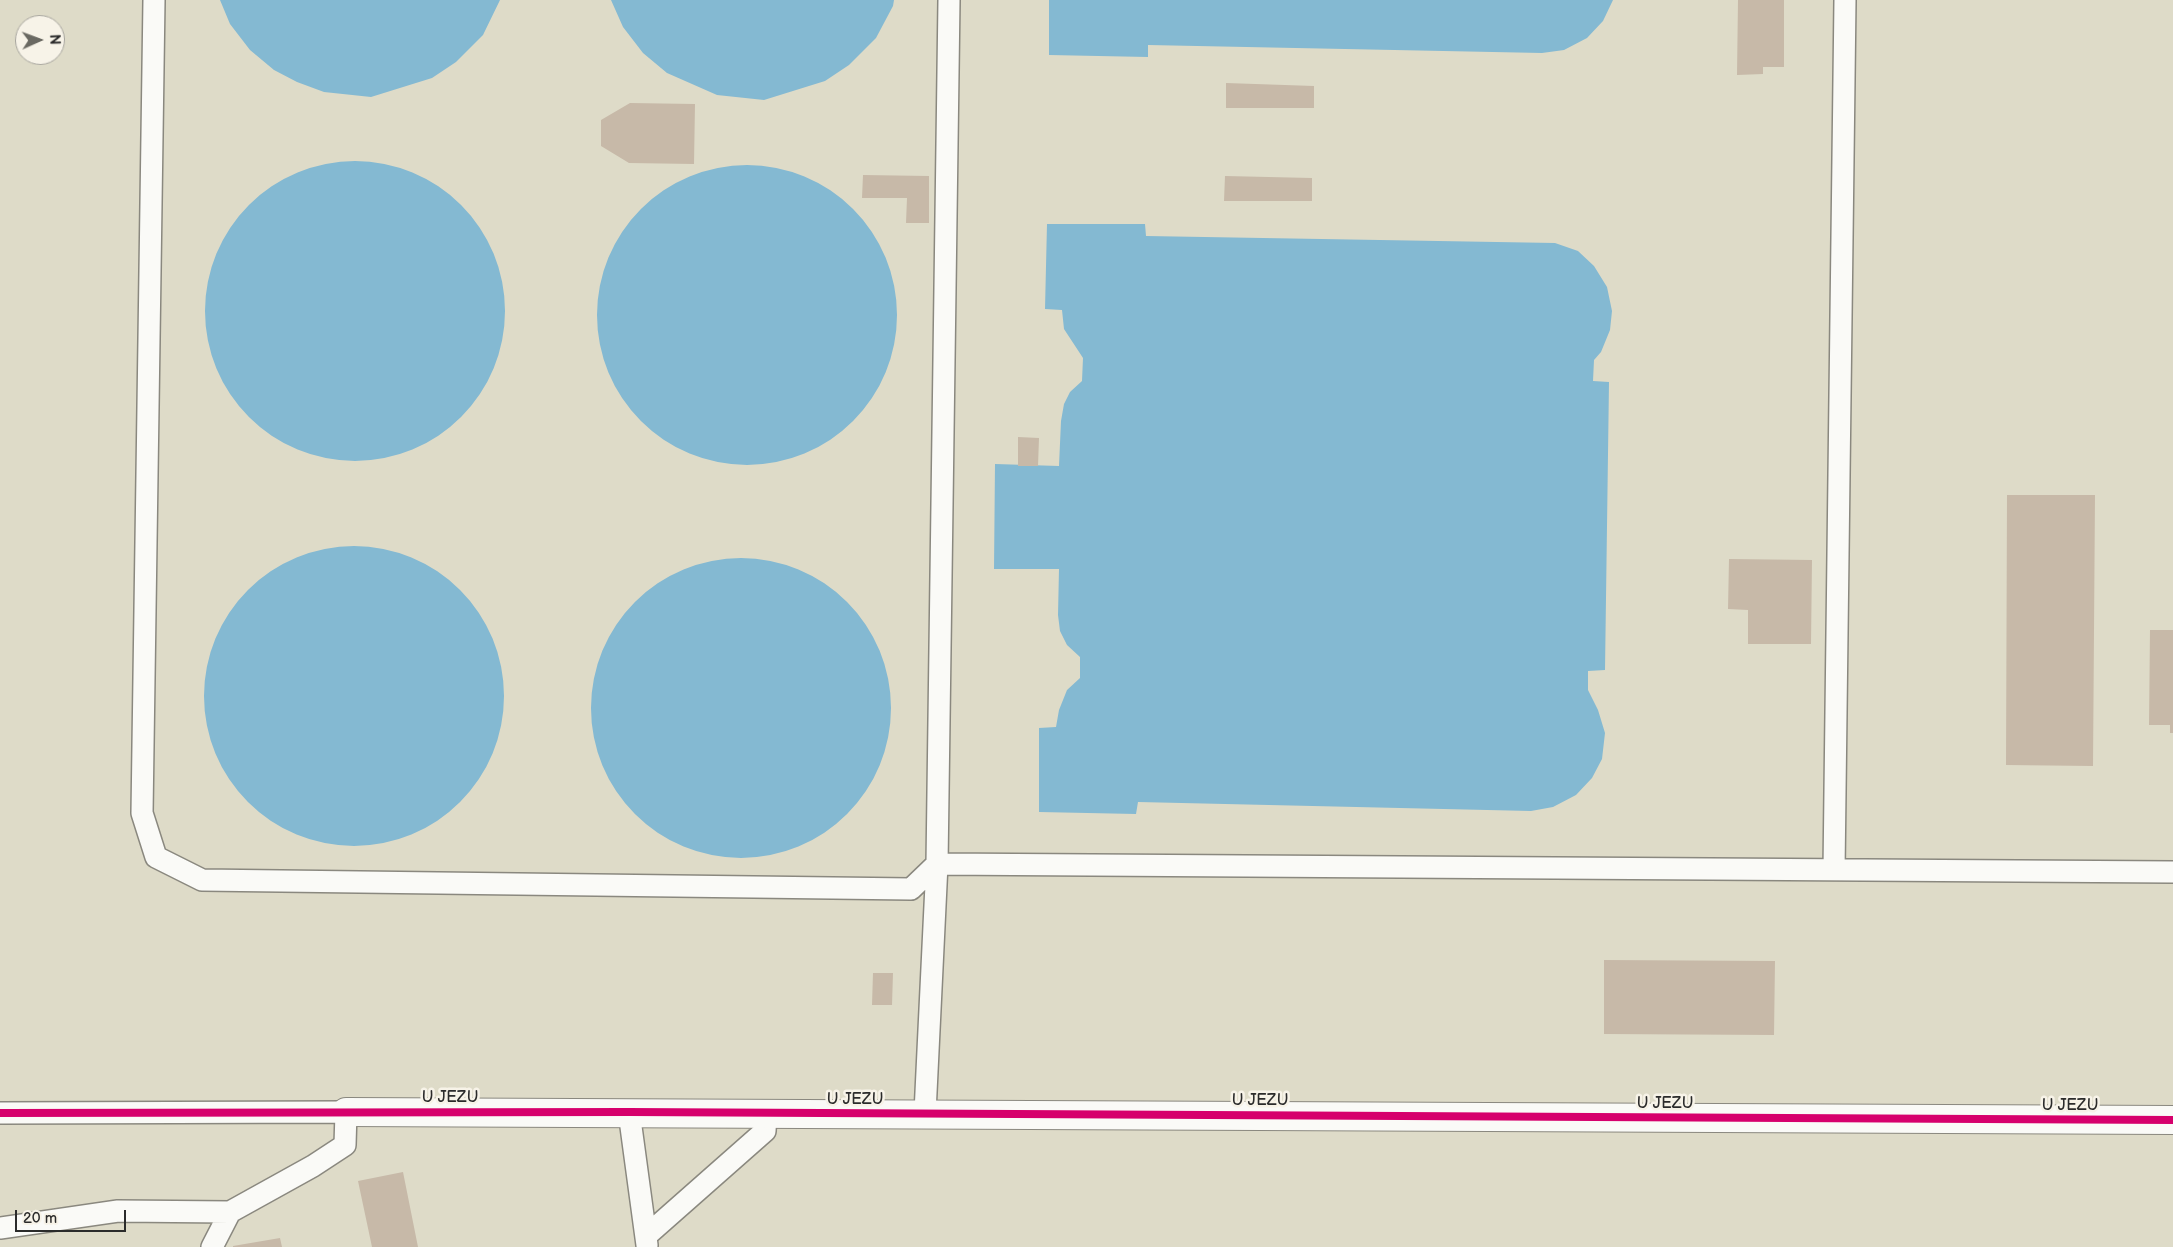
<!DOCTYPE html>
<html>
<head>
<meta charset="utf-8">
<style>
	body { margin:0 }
	#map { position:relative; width:2173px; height:1247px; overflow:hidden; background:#dedbc8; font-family:"Balsamiq Sans",sans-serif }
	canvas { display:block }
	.north { position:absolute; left:15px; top:15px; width:50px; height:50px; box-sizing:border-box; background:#f7f3e8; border:1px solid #a5a39c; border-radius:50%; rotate:88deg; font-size:14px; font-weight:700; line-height:20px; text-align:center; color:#2b2b2b }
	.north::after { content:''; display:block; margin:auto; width:18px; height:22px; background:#6a6962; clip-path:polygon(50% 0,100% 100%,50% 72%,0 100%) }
	.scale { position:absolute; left:15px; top:1210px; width:111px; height:22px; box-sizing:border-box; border:2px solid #2b2b2b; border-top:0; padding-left:6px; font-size:15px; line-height:18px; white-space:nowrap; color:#2b2b2b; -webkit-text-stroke:4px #f7f3e8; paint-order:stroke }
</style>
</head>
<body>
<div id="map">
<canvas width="2173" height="1247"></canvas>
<div class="north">N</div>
<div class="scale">20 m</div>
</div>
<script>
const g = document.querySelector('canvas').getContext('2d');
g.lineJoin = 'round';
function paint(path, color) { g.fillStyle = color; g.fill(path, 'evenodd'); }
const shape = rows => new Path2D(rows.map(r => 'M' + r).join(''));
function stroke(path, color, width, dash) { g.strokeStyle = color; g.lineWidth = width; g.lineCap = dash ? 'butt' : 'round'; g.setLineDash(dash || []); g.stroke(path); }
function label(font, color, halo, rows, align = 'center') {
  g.font = font + ' "Balsamiq Sans",sans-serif'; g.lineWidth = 5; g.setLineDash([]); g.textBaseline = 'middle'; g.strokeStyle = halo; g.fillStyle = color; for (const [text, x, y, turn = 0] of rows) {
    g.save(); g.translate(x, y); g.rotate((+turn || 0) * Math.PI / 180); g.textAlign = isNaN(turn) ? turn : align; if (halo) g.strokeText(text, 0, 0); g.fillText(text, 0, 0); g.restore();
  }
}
const water = shape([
	[220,0,500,0,483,35,456,62,432,78,371,97,324,92,297,82,274,70,250,50,230,24],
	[611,0,894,0,893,6,876,38,849,65,825,81,764,100,717,95,667,73,643,53,623,27],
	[1049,0,1613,0,1603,21,1587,38,1564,50,1542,53,1148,45,1148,57,1049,55],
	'205 311a150 150 0 1 1 300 0a150 150 0 1 1-300 0Z',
	'597 315a150 150 0 1 1 300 0a150 150 0 1 1-300 0Z',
	[1047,224,1145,224,1146,236,1555,243,1578,251,1594,266,1607,287,1612,311,1610,330,1601,352,1594,360,1593,381,1609,382,1605,670,1588,671,1588,690,1598,710,1605,733,1602,759,1592,778,1576,795,1553,807,1531,811,1138,802,1136,814,1039,812,1039,728,1056,727,1059,710,1067,690,1080,678,1080,657,1067,645,1060,631,1058,615,1059,569,994,569,995,464,1059,466,1061,421,1064,404,1070,392,1082,381,1083,358,1064,329,1062,310,1045,309],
	'204 696a150 150 0 1 1 300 0a150 150 0 1 1-300 0Z',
	'591 708a150 150 0 1 1 300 0a150 150 0 1 1-300 0Z'
]);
const building = shape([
	[1738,0,1784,0,1784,67,1763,67,1763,74,1737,75],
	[1226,83,1314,86,1314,108,1226,108],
	[630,103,695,104,694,164,629,163,601,146,601,120],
	[863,175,929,176,929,223,906,223,907,198,862,198],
	[1225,176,1312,178,1312,201,1224,201],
	[1018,437,1039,438,1038,466,1018,466],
	[2007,495,2095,495,2093,766,2006,765],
	[1729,559,1812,560,1811,644,1748,644,1748,610,1728,609],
	[2150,630,2173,630,2173,733,2170,733,2170,725,2149,725],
	[1604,960,1775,961,1774,1035,1604,1034],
	[873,973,893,973,892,1005,872,1005],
	[403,1172,418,1247,372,1247,358,1181],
	[280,1238,282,1247,233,1247,233,1246]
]);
const lane = shape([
	[154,0,142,813,156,857,202,880,911,889,937,864,2173,872],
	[1834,870,1845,0],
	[629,1112,647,1245],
	[0,1113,346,1112,345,1145,313,1166,230,1212,118,1211,0,1228],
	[925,1113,937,864,949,0],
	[646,1236,765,1131,766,1114],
	[212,1247,230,1212]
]);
const street = shape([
	[346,1112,2173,1120]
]);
const cycleway = shape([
	[0,1113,629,1112,2173,1120]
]);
const streetNames = [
	["U JEZU",450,1098],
	["U JEZU",855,1100],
	["U JEZU",1260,1101],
	["U JEZU",1665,1104],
	["U JEZU",2070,1106]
];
paint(water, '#84b9d2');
paint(building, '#c7b9a8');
stroke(lane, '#8a887f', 24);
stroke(street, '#8a887f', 30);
stroke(lane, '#fafaf7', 21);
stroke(street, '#fafaf7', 28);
stroke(cycleway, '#d6006c', 8);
label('16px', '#2b2b2b', '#f7f3e8', streetNames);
</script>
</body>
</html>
